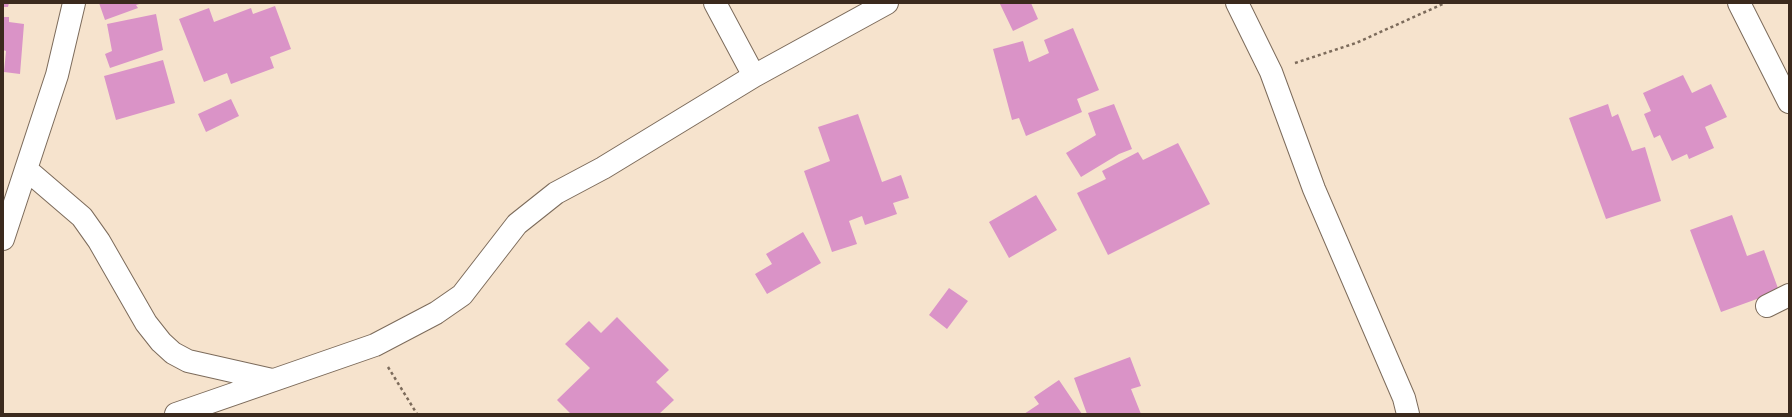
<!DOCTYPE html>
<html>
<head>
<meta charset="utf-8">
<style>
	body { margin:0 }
	#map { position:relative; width:1792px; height:417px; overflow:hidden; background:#f6e3cd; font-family:Cardo,serif }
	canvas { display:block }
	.frame { position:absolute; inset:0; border:4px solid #3b2a1e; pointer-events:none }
</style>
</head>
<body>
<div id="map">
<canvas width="1792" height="417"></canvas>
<div class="frame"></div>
</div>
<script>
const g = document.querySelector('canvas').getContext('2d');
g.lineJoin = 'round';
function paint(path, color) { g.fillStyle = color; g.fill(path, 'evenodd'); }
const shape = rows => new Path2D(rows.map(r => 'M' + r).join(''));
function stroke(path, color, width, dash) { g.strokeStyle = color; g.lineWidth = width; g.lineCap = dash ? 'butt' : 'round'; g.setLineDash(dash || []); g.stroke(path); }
const building = shape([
	[3,3,9,3,8,7,3,7],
	[99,3,143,3,136,5,138,8,105,20],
	[1002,3,1031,3,1038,19,1013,31,1000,4],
	[275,6,291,49,270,57,274,68,231,84,227,73,204,82,179,19,209,8,214,22,251,8,253,14],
	[156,14,163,50,110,68,105,54,112,51,107,24],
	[3,17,9,17,9,22,24,24,20,74,4,72,6,51,3,50],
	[1073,28,1099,90,1077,99,1082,112,1026,136,1019,118,1012,120,993,49,1023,41,1029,62,1049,53,1044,40],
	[163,60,175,103,116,120,104,76],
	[1683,75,1692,93,1711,84,1727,117,1705,127,1714,148,1689,159,1687,154,1672,161,1660,135,1654,138,1644,114,1651,111,1643,93],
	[231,99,239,116,206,132,198,114],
	[1114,104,1132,149,1119,154,1081,177,1066,153,1096,135,1088,113],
	[1608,104,1612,117,1618,114,1632,151,1645,147,1661,201,1606,219,1569,118],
	[858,114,882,182,901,175,909,198,893,203,897,214,865,225,862,216,849,221,857,244,832,252,804,171,830,161,818,127],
	[1178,143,1210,204,1108,255,1077,193,1106,179,1102,171,1138,152,1143,160],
	[1036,195,1057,230,1009,258,989,222],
	[1732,215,1747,256,1764,250,1779,291,1721,312,1690,230],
	[803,232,821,263,767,294,755,274,772,264,766,254],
	[949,288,968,301,947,329,929,315],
	[617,317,669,370,656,382,674,400,659,414,571,414,557,400,590,368,565,344,589,321,601,333],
	[1130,357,1141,386,1131,389,1141,414,1087,414,1074,378],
	[1059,380,1082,414,1024,414,1039,404,1034,397]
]);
const path = shape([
	[1295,63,1356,43,1445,3],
	[388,367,417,414]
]);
const street = shape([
	[715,3,754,76],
	[1237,3,1271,72,1314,189,1404,398,1408,414],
	[1739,3,1789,102],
	[26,169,82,217,99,241,146,323,161,342,173,353,188,361,272,380],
	[3,239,57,75,74,3],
	[1767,306,1789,295],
	[176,414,375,345,436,313,462,295,517,224,556,193,603,168,754,76,887,3]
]);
paint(building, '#da93c7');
stroke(street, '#7c6b5b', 24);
stroke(path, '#7c6b5b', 2.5, [3, 3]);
stroke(street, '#fff', 22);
</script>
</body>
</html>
